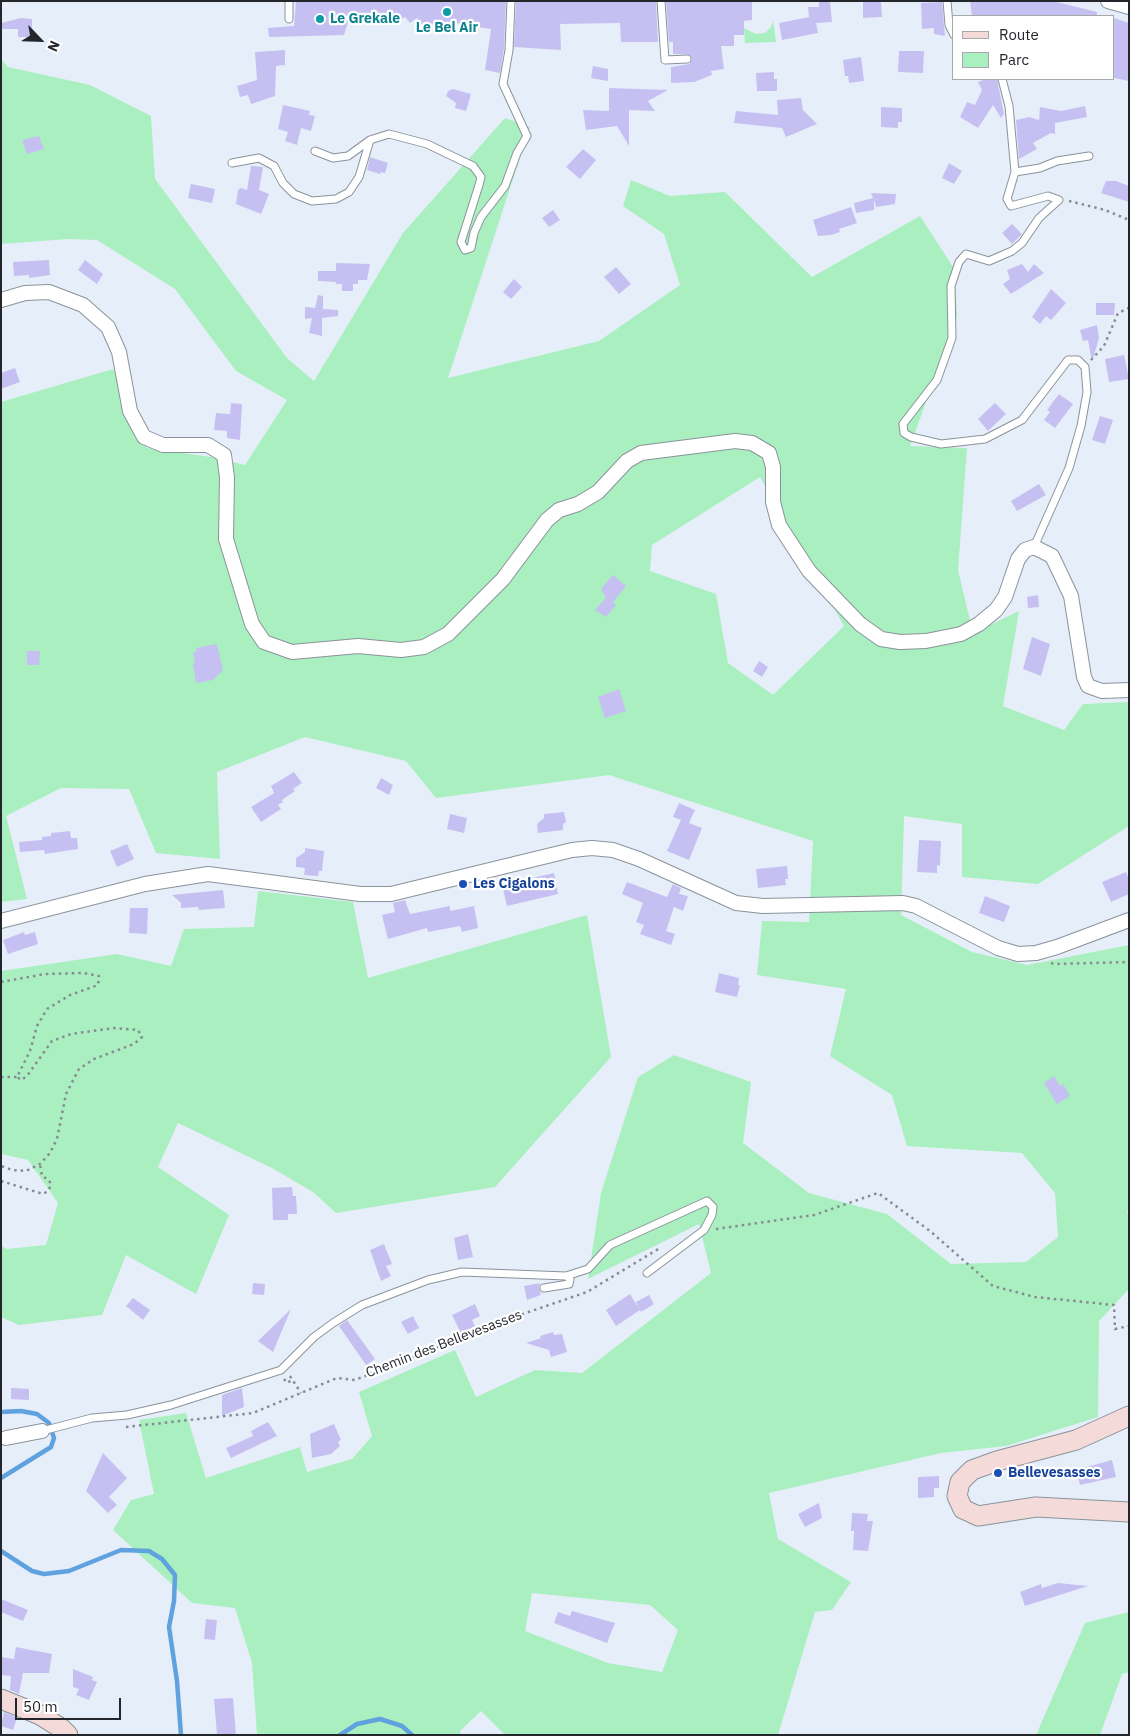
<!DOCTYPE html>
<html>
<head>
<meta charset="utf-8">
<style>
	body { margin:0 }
	#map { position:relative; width:1130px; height:1736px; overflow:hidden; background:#e6eff9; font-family:"IBM Plex Sans",sans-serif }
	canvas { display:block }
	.frame { position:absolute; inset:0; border:2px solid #23262a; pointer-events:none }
	.legend { position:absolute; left:952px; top:15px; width:162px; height:65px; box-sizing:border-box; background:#fff; border:1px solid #a7a8aa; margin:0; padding:6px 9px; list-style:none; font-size:15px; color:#23262a }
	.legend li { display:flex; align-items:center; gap:10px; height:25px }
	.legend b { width:25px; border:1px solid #a7a8aa }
	.north { position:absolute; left:15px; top:15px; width:50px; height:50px; -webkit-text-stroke:4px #fff; paint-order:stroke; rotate:114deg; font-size:14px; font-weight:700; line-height:20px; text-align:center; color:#23262a }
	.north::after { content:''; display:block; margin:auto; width:18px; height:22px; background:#23262a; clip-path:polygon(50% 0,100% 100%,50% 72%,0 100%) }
	.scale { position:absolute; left:15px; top:1698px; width:106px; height:22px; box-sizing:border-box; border:2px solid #23262a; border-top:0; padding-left:6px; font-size:15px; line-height:18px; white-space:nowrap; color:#23262a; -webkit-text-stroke:4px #fff; paint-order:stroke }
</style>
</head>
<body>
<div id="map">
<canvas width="1130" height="1736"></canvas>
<div class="frame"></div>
<ul class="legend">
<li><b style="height:6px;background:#f4dbda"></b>Route</li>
<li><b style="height:14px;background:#aaefbf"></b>Parc</li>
</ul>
<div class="north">N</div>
<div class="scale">50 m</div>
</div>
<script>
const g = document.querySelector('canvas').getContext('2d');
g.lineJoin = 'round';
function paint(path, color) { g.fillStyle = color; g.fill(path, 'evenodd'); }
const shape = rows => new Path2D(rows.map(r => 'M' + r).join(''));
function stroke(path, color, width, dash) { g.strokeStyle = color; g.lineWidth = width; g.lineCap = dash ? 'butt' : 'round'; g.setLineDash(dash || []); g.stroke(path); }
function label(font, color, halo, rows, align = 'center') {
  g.font = font + ' "IBM Plex Sans",sans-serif'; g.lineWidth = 4.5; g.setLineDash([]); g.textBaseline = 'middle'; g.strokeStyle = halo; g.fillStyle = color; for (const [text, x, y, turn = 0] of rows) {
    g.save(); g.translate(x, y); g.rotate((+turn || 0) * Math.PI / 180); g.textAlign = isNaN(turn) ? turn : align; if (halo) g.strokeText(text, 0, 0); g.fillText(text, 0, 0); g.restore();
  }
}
const green = shape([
	[773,20,776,42,745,43,744,28,756,34,765,33,771,27],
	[1,59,8,67,90,85,151,116,155,179,287,358,314,381,403,233,505,118,530,127,448,378,599,341,680,285,664,234,623,206,631,180,670,196,725,192,812,277,920,216,955,270,957,317,910,446,967,448,958,570,973,633,1019,611,1003,706,1064,730,1083,704,1129,702,1129,826,1038,884,962,877,962,824,904,816,901,915,972,952,1027,965,1129,945,1129,1211,1127,1212,1129,1219,1129,1289,1099,1321,1098,1417,1006,1446,941,1453,769,1493,778,1539,851,1582,832,1610,815,1612,778,1735,505,1735,481,1711,460,1731,461,1735,257,1735,252,1663,235,1608,192,1603,113,1530,131,1500,154,1494,139,1420,186,1413,206,1478,300,1447,307,1472,352,1459,372,1436,359,1392,455,1350,476,1397,535,1370,582,1373,711,1273,699,1224,588,1279,601,1193,638,1077,674,1055,751,1082,743,1143,809,1193,887,1214,951,1264,1026,1262,1058,1237,1055,1193,1022,1153,907,1146,892,1095,830,1056,846,989,757,975,762,921,809,922,813,841,609,775,436,798,406,761,305,737,217,772,220,859,156,853,129,789,61,788,6,816,27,899,1,902,1,402,113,369,147,448,211,457,245,465,287,400,236,371,175,289,97,240,68,239,1,244],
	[760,477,844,626,773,695,728,663,716,594,650,571,652,545],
	[532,1593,650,1605,678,1630,662,1672,608,1663,525,1631],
	[258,891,353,902,368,978,587,915,611,1057,495,1187,336,1213,313,1192,272,1168,178,1123,158,1167,229,1215,196,1294,126,1255,102,1315,19,1325,1,1317,1,1246,7,1249,46,1245,58,1203,28,1160,1,1154,1,971,117,954,171,966,184,929,254,927],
	[1129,1612,1129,1672,1122,1674,1100,1735,1036,1735,1085,1623]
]);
const stream = shape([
	[1,1412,21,1411,37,1414,49,1423,54,1438,51,1447,1,1478],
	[1,1551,32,1571,44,1574,69,1571,121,1550,149,1551,162,1559,175,1575,174,1601,169,1627,177,1681,181,1735],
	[340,1735,357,1724,380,1719,402,1726,412,1735]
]);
const building = shape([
	[296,1,506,1,504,48,500,73,485,70,491,29,469,26,470,23,421,24,417,18,410,23,405,17,397,22,348,22,344,35,269,37,268,28,294,26],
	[516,1,656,1,658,42,621,42,620,23,560,24,561,50,514,47],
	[666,1,752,1,752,20,744,21,744,35,734,35,734,46,721,46,724,69,711,71,712,75,694,82,671,83,671,67,689,64,692,58,687,54,673,54,673,42,669,42],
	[819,1,830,1,832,22,816,23,818,33,782,40,779,23,809,17,808,7,819,7],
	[863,1,881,1,882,17,863,18],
	[970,1,1053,1,1097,12,1097,16,972,16],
	[942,2,944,25,945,36,934,34,934,28,922,29,921,3],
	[21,18,32,19,32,37,18,37,18,29,1,29,1,23],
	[1114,18,1129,23,1129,81,1114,78],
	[285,50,285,65,276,66,275,96,251,104,248,95,240,97,237,86,257,80,255,52],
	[899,51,924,51,923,73,898,72],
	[861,57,864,81,849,83,848,76,845,76,843,60],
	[593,66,608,69,608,81,591,78],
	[774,72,774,79,777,79,777,91,757,91,756,73],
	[986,79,997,79,1004,114,1001,118,993,105,978,128,960,117,967,102,975,105,982,90,978,82],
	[609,88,668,90,648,101,655,111,629,110,629,146,617,126,586,130,583,110,609,111],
	[453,89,471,94,466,111,455,108,456,103,446,96,448,91],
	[801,98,803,110,817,124,786,137,782,128,734,123,736,111,778,115,777,100],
	[283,105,310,111,309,115,315,116,311,131,301,128,297,145,285,141,288,132,278,129],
	[1085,106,1087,117,1055,123,1055,134,1051,133,1033,143,1037,149,1019,159,1016,120,1029,117,1039,120,1040,107,1061,111],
	[881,107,902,108,902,122,898,122,898,128,881,127],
	[39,136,44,149,27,154,22,140],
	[583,149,596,160,580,179,566,167],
	[370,157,388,163,385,173,381,172,380,174,367,170],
	[949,163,962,171,954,184,942,178],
	[251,166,263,167,259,190,269,194,261,214,236,204,238,190,241,188,247,190],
	[1106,181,1116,181,1129,186,1129,202,1101,193],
	[191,184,215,189,212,203,188,198],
	[871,193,896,194,895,204,876,207,874,199,874,210,856,213,854,203,873,198],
	[851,207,857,223,839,229,840,232,831,235,818,236,813,220],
	[553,210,560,220,549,227,542,218],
	[1012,224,1022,234,1012,244,1002,233],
	[49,260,50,275,29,278,29,275,14,276,13,262],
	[85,260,103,274,97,284,78,270],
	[336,263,370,264,367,280,358,280,358,284,353,284,353,291,342,291,342,284,336,284,336,282,318,281,318,271,336,271],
	[1022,264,1028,272,1034,264,1044,273,1011,294,1003,284,1010,279,1007,270],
	[616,267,631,284,619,294,604,277],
	[514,279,522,287,511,299,503,292],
	[1051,289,1066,303,1051,320,1046,316,1040,324,1032,317],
	[318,295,323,296,323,309,338,310,338,316,322,318,322,336,309,333,312,318,305,319,305,307,315,308],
	[1096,303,1115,303,1114,315,1096,315],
	[1097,325,1099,338,1092,362,1088,340,1083,341,1080,330],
	[1124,355,1129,379,1109,382,1105,359],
	[15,368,20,382,1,389,1,373],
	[1059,394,1073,404,1055,428,1044,420,1050,412,1047,410],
	[231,403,242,404,240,440,227,438,227,431,214,430,216,413,230,414],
	[995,403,1006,414,988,431,978,419],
	[1100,416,1113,420,1105,444,1092,440],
	[1039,484,1046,495,1017,511,1011,501],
	[613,575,626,586,613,602,616,605,606,617,595,610,606,598,601,589],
	[1038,595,1039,607,1028,608,1027,597],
	[1032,637,1050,644,1041,676,1023,669],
	[217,644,223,670,213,680,196,683,193,664,195,663,193,652,197,651,196,648],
	[27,651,40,651,39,665,27,665],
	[759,661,768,667,762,677,753,671],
	[619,689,626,711,605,718,598,697],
	[294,772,302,783,293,789,295,791,282,800,283,802,278,805,281,809,261,822,251,807,274,793,271,786],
	[381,778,393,785,389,795,376,788],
	[679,803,695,810,689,823,702,828,689,860,667,851,681,820,673,817],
	[564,812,566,822,563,824,563,830,538,833,537,824,544,818,544,814],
	[450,814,467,818,464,833,447,829],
	[70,831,71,838,77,838,78,849,45,854,44,850,20,852,19,842,42,840,42,837,51,836,51,833],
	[919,840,941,841,940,866,937,865,937,873,917,872],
	[127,844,134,859,117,867,110,851],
	[305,848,324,851,322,871,319,871,318,876,304,875,305,868,296,867,296,858,305,852],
	[787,866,788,879,785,879,786,885,758,888,756,869],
	[1126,872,1129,879,1129,894,1111,902,1102,882],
	[554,873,558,894,507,906,502,885],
	[627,882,667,897,673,884,681,888,679,894,688,896,683,911,674,907,666,931,675,934,671,945,640,934,644,925,636,922,643,903,622,894],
	[223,890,225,908,199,910,198,907,181,908,181,903,172,895],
	[985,896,1010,906,1004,922,979,913],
	[405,900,410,914,450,906,450,911,474,906,478,928,462,932,460,926,428,932,427,928,388,939,382,915,395,912,393,903],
	[130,908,148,908,147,934,129,933],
	[24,932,25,935,35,932,38,944,8,954,3,940],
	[719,973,739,978,738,985,740,985,737,997,715,992],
	[1054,1076,1060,1086,1063,1084,1070,1096,1057,1104,1044,1083],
	[292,1187,293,1196,296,1196,297,1214,288,1214,288,1220,273,1220,272,1188],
	[468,1234,473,1257,458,1260,454,1238],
	[384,1244,392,1264,386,1266,391,1276,381,1281,370,1250],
	[253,1283,265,1284,264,1295,252,1294],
	[540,1283,539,1288,541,1295,527,1300,524,1286],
	[630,1294,640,1310,616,1326,606,1310],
	[649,1295,654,1304,641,1312,636,1302],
	[133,1298,150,1310,143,1320,126,1306],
	[475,1304,480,1316,472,1320,475,1326,461,1333,452,1315],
	[291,1309,273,1352,258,1341],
	[413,1316,419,1328,408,1334,401,1322],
	[347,1320,375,1359,366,1365,339,1326],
	[553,1332,554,1335,562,1334,567,1352,551,1357,549,1350,526,1343,541,1338,540,1336],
	[11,1388,29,1389,29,1400,11,1399],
	[242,1388,244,1407,222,1416,222,1395],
	[268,1422,277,1436,231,1458,226,1448,253,1436,251,1431],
	[334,1424,341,1440,338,1442,340,1446,331,1454,312,1458,310,1434],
	[103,1453,127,1478,109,1497,117,1505,108,1513,86,1491],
	[1112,1460,1116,1477,1080,1485,1076,1470],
	[939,1476,939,1488,934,1488,934,1497,918,1498,918,1477],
	[819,1503,822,1518,805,1527,798,1514],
	[852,1513,868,1514,867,1521,873,1521,868,1551,853,1550,854,1531,851,1531],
	[1058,1583,1088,1586,1025,1606,1020,1592,1041,1584,1042,1588],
	[1,1599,28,1610,23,1621,1,1612],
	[572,1611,615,1623,607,1643,554,1623,558,1612,570,1616],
	[206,1619,217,1620,215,1640,204,1639],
	[16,1647,52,1654,49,1673,23,1673,19,1694,10,1690,11,1676,1,1675,1,1657,14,1659],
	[73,1669,93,1677,92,1680,97,1682,89,1700,76,1695,79,1689,73,1687],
	[233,1698,236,1735,217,1735,214,1699],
	[4,1712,17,1718,13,1730,1,1726]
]);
const path = shape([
	[1069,201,1105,210,1129,220],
	[1091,360,1104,346,1118,313,1129,308],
	[1051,963,1055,964,1129,962],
	[1,982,45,974,83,973,99,976,98,985,70,995,47,1009,37,1026,30,1051,17,1077,21,1080,27,1076,52,1041,71,1034,114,1028,138,1030,142,1037,134,1044,94,1059,79,1069,66,1094,57,1139,50,1153,40,1164,26,1171,12,1170,1,1166],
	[1,1077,17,1077],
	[1,1181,43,1194,48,1191,51,1185,49,1180,42,1176,40,1164],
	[716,1229,814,1215,878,1193,930,1231,993,1286,1035,1297,1114,1305,1115,1329,1129,1326],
	[290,1376,301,1393],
	[284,1379,287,1383,292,1380],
	[126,1427,253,1413,337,1378,355,1380,517,1316,587,1292,660,1248]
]);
const lane = shape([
	[661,1,665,60,687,59],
	[947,1,949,25,954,35],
	[289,19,289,1],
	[1002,79,1009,106,1015,172,1007,199,1011,206,1048,196,1059,200,1039,218,1022,243,1012,251,989,261,966,254,959,262,951,286,952,338,937,380,903,424,904,433,911,437,941,444,985,439,1022,420,1068,360,1078,360,1085,367,1087,392,1081,426,1069,468,1034,547],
	[315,151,333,158,348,156,370,140,389,134,427,144,473,166,481,177,479,185,461,242,465,250,471,248,474,233,481,217,505,186,517,153,527,136,503,84,509,50,511,1],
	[232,163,259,158,274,166,283,183,294,194,312,201,336,199,349,192,359,177,370,140],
	[1015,172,1040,168,1057,161,1089,156],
	[544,1288,569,1284,570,1279,566,1276],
	[42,1431,92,1418,127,1415,171,1405,281,1370,314,1337,333,1323,362,1305,428,1280,462,1272,566,1276,588,1269,610,1245,707,1201,713,1207,712,1215,704,1230,647,1273]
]);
const street = shape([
	[1108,1,1129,7],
	[1,300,25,293,49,292,83,305,108,327,119,352,130,411,144,437,163,445,208,445,224,455,227,477,226,539,252,624,264,642,292,652,358,646,401,650,424,647,448,634,503,579,547,520,559,510,578,504,598,492,627,461,641,453,735,441,752,443,769,453,773,467,773,502,779,525,809,571,860,624,881,639,900,642,926,641,961,634,979,624,996,610,1005,597,1018,559,1025,550,1034,547,1052,556,1071,596,1084,677,1088,686,1102,691,1129,690],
	[1,921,145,884,208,874,360,894,391,894,572,850,592,848,613,850,639,859,736,903,763,906,903,903,916,906,998,948,1018,954,1036,953,1057,947,1129,920],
	[6,1438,42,1431]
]);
const secondary = shape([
	[1129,1416,1076,1440,997,1461,972,1470,960,1482,957,1496,963,1509,978,1516,1036,1507,1129,1512],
	[1,1699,40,1715,61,1728,68,1735]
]);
const markers = [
	[447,12,5,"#0f9aa8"],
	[320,19,5,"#0f9aa8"],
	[463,884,5,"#1a4fb4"],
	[998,1473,5,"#1a4fb4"]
];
const cultureNames = [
	["Le Grekale",330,19],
	["Le Bel Air",447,28,"center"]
];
const transitNames = [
	["Les Cigalons",473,884],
	["Bellevesasses",1008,1473]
];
const streetNames = [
	["Chemin des Bellevesasses",444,1344,-21]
];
paint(green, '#aaefbf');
stroke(stream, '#60a1e0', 4.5);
paint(building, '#c6c0f2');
stroke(lane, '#8a939b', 9);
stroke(street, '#8a939b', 16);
stroke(secondary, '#8a939b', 21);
stroke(path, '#868c93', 2.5, [2.5, 4]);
stroke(lane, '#fff', 7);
stroke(street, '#fff', 14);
stroke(secondary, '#f4dbda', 19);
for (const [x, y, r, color] of markers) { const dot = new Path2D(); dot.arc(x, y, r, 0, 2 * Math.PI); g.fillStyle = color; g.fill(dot); stroke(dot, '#fff', 2); }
label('bold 14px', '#0d838f', '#fff', cultureNames, 'left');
label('bold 14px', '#164399', '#fff', transitNames, 'left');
label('14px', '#23262a', '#fff', streetNames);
</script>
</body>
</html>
